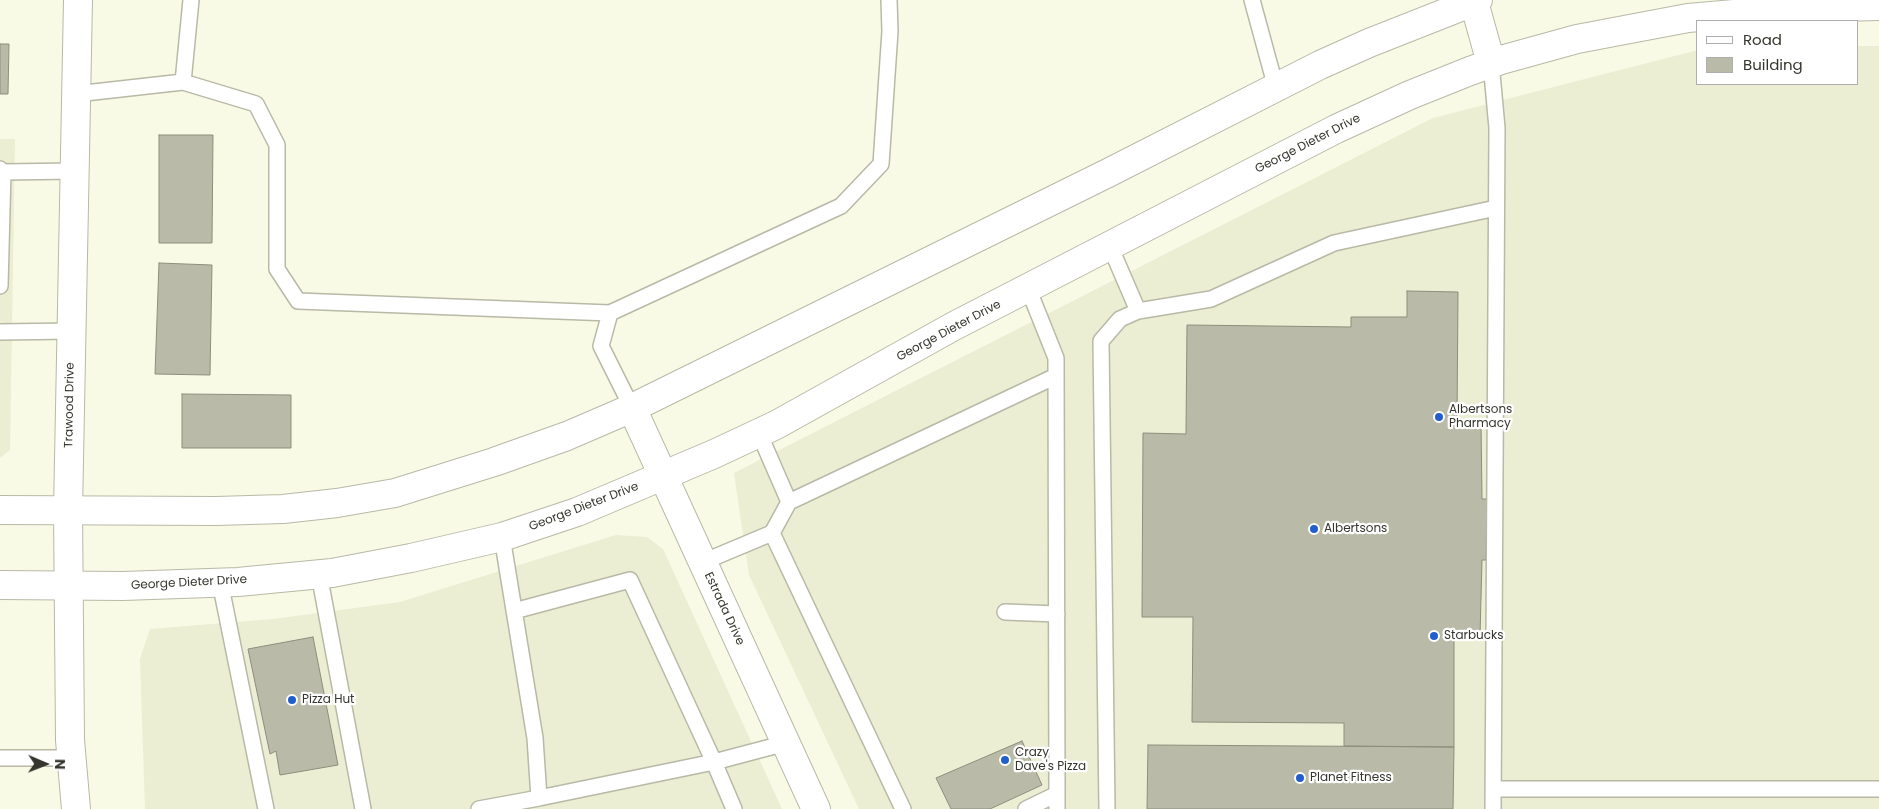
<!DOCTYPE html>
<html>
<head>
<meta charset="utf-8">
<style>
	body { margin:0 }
	#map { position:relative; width:1879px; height:809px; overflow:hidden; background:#f8fae6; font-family:Poppins,sans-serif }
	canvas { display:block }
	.legend { position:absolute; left:1696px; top:20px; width:162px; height:65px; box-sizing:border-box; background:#fff; border:1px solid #aeaeab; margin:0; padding:6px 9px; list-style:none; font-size:15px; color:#35352e }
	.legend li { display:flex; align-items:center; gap:10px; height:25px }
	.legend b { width:25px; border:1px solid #aeaeab }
	.north { position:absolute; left:20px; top:739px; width:50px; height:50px; -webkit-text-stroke:4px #fff; paint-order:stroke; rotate:91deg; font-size:14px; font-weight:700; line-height:20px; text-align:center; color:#35352e }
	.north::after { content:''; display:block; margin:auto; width:18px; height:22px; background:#35352e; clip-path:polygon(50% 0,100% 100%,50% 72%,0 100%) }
</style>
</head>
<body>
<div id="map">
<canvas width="1879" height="809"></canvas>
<ul class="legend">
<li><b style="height:6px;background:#fff"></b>Road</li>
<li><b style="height:14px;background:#b9bba8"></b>Building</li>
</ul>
<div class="north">N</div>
</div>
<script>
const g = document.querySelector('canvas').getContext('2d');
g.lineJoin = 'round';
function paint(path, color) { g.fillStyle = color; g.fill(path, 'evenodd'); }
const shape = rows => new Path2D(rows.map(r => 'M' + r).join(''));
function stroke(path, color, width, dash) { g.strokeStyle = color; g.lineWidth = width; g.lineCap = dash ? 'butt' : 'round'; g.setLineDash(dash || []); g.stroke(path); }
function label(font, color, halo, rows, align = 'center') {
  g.font = font + ' Poppins,sans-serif'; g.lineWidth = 4.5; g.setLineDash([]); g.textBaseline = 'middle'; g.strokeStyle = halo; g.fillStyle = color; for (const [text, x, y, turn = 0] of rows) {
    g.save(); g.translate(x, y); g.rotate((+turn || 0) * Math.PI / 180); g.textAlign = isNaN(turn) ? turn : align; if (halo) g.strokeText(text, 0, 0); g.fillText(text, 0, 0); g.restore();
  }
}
const built = shape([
	[1858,46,1879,46,1879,809,859,809,749,575,734,473,1433,118,1698,50,1698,84,1858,84],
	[0,139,15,139,10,450,0,458],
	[616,535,647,537,663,549,782,809,145,809,140,659,150,629,273,619,400,602]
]);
const building = shape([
	[0,44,9,44,8,94,0,94,0,44],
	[159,135,213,135,212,243,159,243,159,135],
	[159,263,212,265,210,375,155,374,159,263],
	[1407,291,1458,292,1457,423,1481,423,1482,499,1487,499,1486,560,1482,560,1480,636,1454,636,1454,747,1344,746,1344,723,1192,722,1193,617,1142,617,1143,433,1186,434,1187,325,1351,327,1351,317,1407,317,1407,291],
	[182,394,291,395,291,448,182,448,182,394],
	[313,637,338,765,280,775,276,751,270,754,248,649,313,637],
	[1022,741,1042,785,990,809,951,809,936,778,1022,741],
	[1148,745,1454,747,1453,809,1147,809,1148,745]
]);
const service = shape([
	[1252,0,1276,88],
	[1491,63,1497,128,1493,809],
	[183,82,256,104,277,145,277,269,298,301,610,313],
	[76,94,183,82,191,0],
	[0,169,3,172,0,286],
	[3,172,75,171],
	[1028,288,1056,358,1057,794],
	[1138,311,1211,299,1334,243,1496,208],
	[0,332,72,331],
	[632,408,601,346,610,313,841,206,881,164,890,31,889,0],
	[759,433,789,502,772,533,903,809],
	[789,502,1056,376],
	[502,537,535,738,539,798,714,762,786,743],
	[703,562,772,533],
	[319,574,363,809],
	[220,582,266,809],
	[514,611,630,580,714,762,734,809],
	[1005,612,1057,614],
	[0,758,72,758],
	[1493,789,1879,789],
	[479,809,539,798],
	[1026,809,1057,794,1057,809],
	[1107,809,1101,341,1120,319,1138,311,1110,246]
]);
const minor = shape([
	[632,408,816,809]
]);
const tertiary = shape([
	[76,809,70,740,68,511,78,0]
]);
const secondary = shape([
	[1474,2,1491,63],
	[0,510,216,511,283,509,337,503,395,493,494,462,567,436,632,408,1108,173,1320,65,1369,43,1478,0],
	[0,585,123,586,238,582,332,573,411,558,502,537,577,512,714,454,776,425,954,326,1336,129,1410,95,1470,71,1501,60,1577,39,1688,18,1802,8,1879,6]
]);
const markers = [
	[1439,417,5,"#225fcc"],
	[1314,529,5,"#225fcc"],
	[1434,636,5,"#225fcc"],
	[292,700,5,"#225fcc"],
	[1005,760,5,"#225fcc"],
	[1300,778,5,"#225fcc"]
];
const streetNames = [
	["George Dieter Drive",1308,144,-27],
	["George Dieter Drive",949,331,-28],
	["Trawood Drive",70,405,-89],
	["George Dieter Drive",584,507,-21],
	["George Dieter Drive",189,583,-3],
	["Estrada Drive",724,609,65]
];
const poiNames = [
	["Albertsons",1449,410],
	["Pharmacy",1449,424],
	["Albertsons",1324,529],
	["Starbucks",1444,636],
	["Pizza Hut",302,700],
	["Crazy",1015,753],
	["Dave's Pizza",1015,767],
	["Planet Fitness",1310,778]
];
paint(built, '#ebeed2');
paint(building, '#b9bba8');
stroke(building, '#8d8e7c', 1);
stroke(service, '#b8b9a6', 18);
stroke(minor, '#b8b9a6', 30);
stroke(tertiary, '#b8b9a6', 30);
stroke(secondary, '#b8b9a6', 30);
stroke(service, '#fff', 15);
stroke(minor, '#fff', 28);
stroke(tertiary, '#fff', 28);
stroke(secondary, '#fff', 28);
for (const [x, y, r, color] of markers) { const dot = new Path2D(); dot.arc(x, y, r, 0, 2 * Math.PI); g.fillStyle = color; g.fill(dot); stroke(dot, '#fff', 2); }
label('12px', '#35352e', '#fff', streetNames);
label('12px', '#35352e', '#fff', poiNames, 'left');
</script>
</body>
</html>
